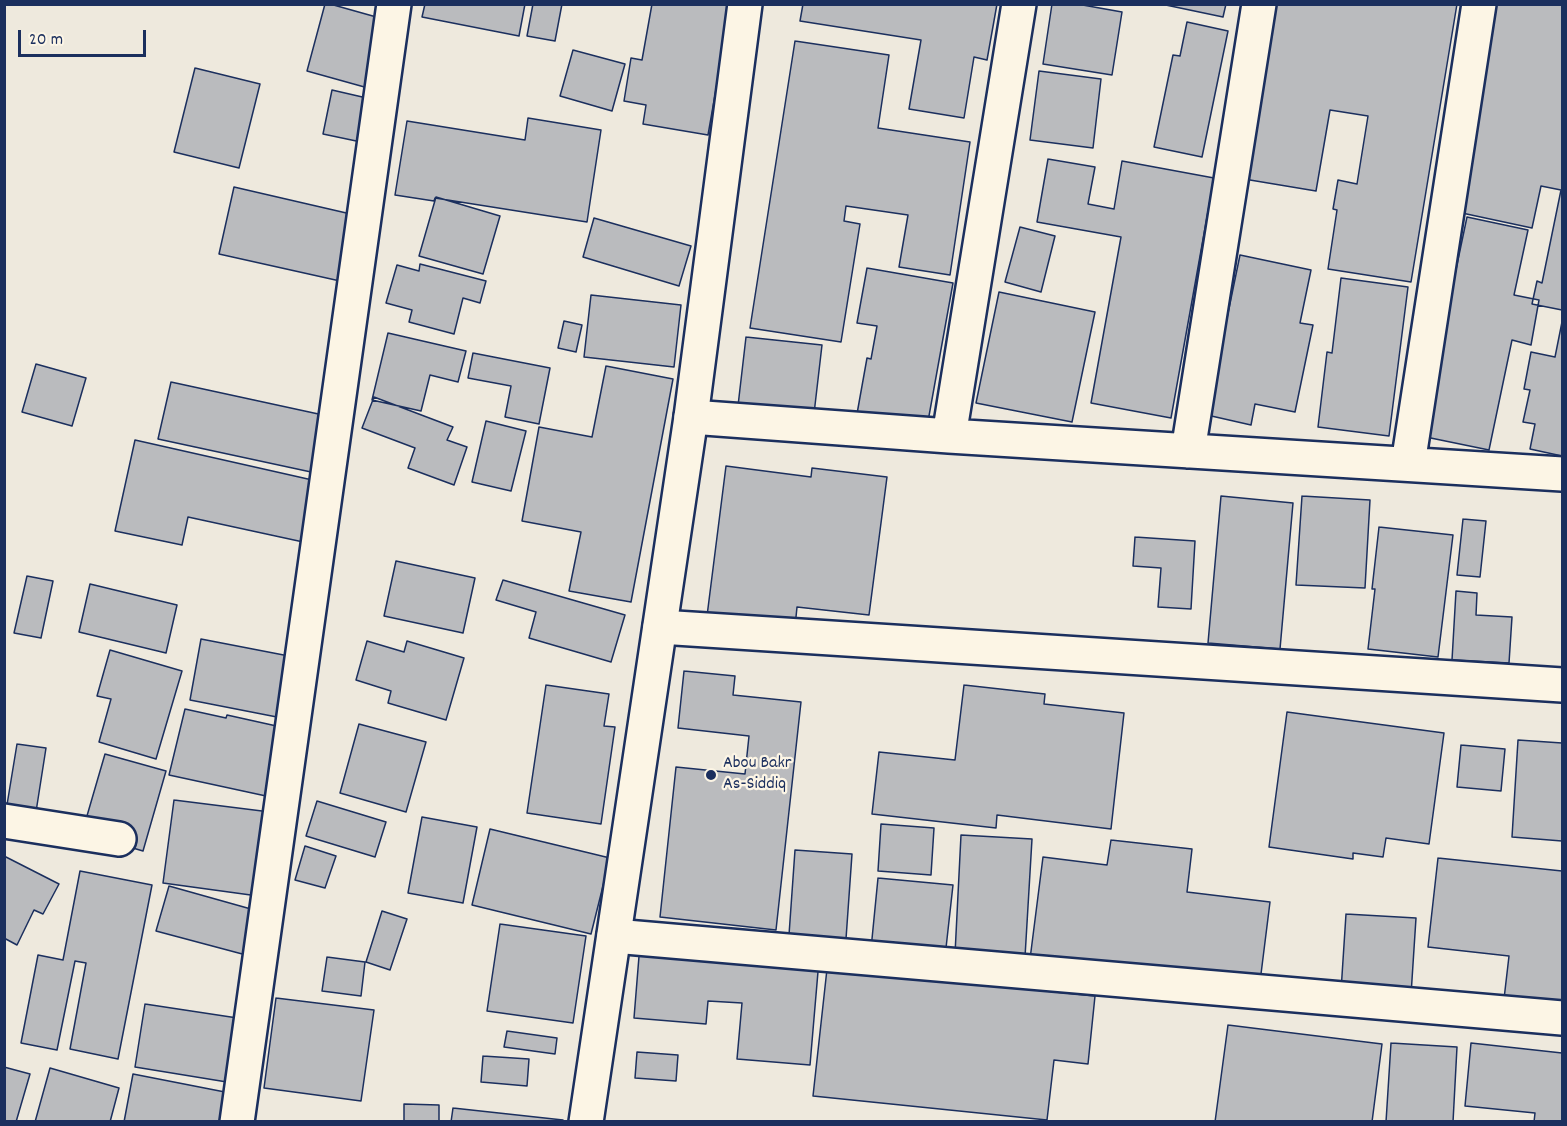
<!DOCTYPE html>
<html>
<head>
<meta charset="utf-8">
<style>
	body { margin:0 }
	#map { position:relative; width:1567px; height:1126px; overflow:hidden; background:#eee9dd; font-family:Dekko,sans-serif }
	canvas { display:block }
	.frame { position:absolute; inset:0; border:6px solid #1b2f5e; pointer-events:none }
	.scale { position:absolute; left:18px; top:30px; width:128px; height:27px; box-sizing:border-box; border:3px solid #1b2f5e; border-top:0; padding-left:8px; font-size:18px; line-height:21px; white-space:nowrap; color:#1b2f5e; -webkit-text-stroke:4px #fcf5e5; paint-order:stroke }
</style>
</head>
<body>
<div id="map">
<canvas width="1567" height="1126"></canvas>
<div class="frame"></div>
<div class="scale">20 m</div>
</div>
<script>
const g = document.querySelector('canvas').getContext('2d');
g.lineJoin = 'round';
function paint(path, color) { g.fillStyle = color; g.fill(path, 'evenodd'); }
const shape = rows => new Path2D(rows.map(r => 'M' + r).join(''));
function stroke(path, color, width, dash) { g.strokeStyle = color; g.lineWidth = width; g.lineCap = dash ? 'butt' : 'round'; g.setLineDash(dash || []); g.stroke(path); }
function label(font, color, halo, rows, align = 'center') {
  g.font = font + ' Dekko,sans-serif'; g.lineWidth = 4.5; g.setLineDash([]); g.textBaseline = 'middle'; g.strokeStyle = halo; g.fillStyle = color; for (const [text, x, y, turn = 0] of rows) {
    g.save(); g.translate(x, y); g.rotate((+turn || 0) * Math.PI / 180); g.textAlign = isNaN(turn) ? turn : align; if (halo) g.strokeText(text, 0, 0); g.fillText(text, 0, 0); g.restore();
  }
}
const building = shape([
	[325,4,330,4,387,20,368,88,307,71,325,4],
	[425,4,525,4,519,36,422,17,425,4],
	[533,4,562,4,555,41,527,36,533,4],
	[652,4,731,4,708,135,643,124,646,105,624,101,631,58,642,60,652,4],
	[803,4,997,4,987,60,974,57,964,118,909,109,921,40,800,21,803,4],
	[1052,4,1077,4,1122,12,1112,75,1043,64,1052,4],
	[1161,4,1226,4,1223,17,1161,4],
	[1267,4,1457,4,1411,282,1328,269,1337,210,1333,209,1338,180,1357,184,1368,116,1330,110,1316,191,1238,178,1267,4],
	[1491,4,1562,4,1562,310,1532,304,1537,281,1542,283,1561,190,1541,186,1532,228,1448,210,1491,4],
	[1187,22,1228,31,1202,157,1154,147,1173,55,1180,56,1187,22],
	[795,41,889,55,878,128,970,142,950,275,899,267,908,215,846,206,844,221,860,224,841,342,750,328,795,41],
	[573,50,625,64,612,111,560,96,573,50],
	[195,68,260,84,239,168,174,152,195,68],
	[1039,71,1101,79,1093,148,1030,140,1039,71],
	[332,90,371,99,361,142,323,134,332,90],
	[528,118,601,130,587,222,435,198,434,201,395,195,407,121,525,140,528,118],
	[1048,159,1095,167,1088,204,1114,209,1122,161,1214,178,1171,418,1091,403,1121,237,1037,222,1048,159],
	[234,187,355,215,340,281,219,254,234,187],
	[436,197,500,216,483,274,419,256,436,197],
	[1467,217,1528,230,1514,295,1539,300,1531,345,1512,340,1489,450,1421,436,1467,217],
	[594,218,691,246,679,286,583,257,594,218],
	[1020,227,1055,236,1041,292,1005,282,1020,227],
	[1240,255,1311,270,1300,323,1313,325,1295,412,1255,404,1251,425,1207,415,1240,255],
	[420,264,486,281,480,303,463,298,454,334,409,322,412,310,386,303,397,265,419,271,420,264],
	[867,268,953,283,925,438,855,425,867,358,871,359,877,326,857,323,867,268],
	[1341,278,1408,287,1389,436,1318,427,1327,352,1332,353,1341,278],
	[999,292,1095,312,1072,422,976,403,999,292],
	[591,295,681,305,674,367,584,357,591,295],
	[564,321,582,325,576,352,558,348,564,321],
	[1562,322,1562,456,1530,449,1535,424,1523,422,1530,390,1524,389,1531,352,1555,357,1562,322],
	[388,333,466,351,458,382,430,375,421,411,372,400,388,333],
	[746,337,822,345,812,431,736,423,746,337],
	[473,353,550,368,539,424,505,417,511,386,468,378,473,353],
	[36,364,86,378,72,426,22,412,36,364],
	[606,366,673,379,631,602,569,591,581,532,522,521,539,427,592,437,606,366],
	[171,382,323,415,311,472,158,439,171,382],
	[374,397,453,427,447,440,467,447,454,485,408,468,415,448,362,428,374,397],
	[486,421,526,431,511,491,472,482,486,421],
	[135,440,330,484,317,545,188,517,182,545,115,531,135,440],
	[726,466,811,477,812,468,887,477,869,615,797,607,795,627,707,616,726,466],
	[1221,496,1293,503,1280,649,1208,643,1221,496],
	[1302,496,1370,500,1365,588,1296,585,1302,496],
	[1463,519,1486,521,1480,577,1457,575,1463,519],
	[1379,527,1453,535,1438,657,1368,649,1375,589,1372,589,1379,527],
	[1135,537,1195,541,1191,609,1158,607,1161,568,1133,566,1135,537],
	[396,561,475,578,463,633,384,616,396,561],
	[27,576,53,581,41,638,14,633,27,576],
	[503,580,625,615,611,662,529,638,536,612,496,600,503,580],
	[90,584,177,605,166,653,79,632,90,584],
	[1456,591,1477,593,1476,615,1512,617,1509,663,1452,660,1456,591],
	[201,639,294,657,282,718,190,700,201,639],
	[367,641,404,652,407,641,464,658,446,720,388,703,391,691,356,680,367,641],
	[110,650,182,671,156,759,99,742,111,699,97,696,110,650],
	[684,671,735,676,733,695,801,702,776,930,660,917,676,767,745,774,749,736,678,728,684,671],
	[546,685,609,694,604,726,615,727,601,824,527,813,546,685],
	[964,685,1045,694,1044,704,1124,713,1111,829,997,815,996,828,872,814,879,752,955,760,964,685],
	[185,709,226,718,227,715,281,727,266,796,169,775,185,709],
	[1287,712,1444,733,1429,844,1386,838,1383,857,1353,853,1353,859,1269,847,1287,712],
	[359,724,426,742,406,812,340,793,359,724],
	[1518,740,1562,743,1562,841,1512,837,1518,740],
	[17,744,46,748,33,831,4,823,17,744],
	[1461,745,1505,749,1501,791,1457,787,1461,745],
	[105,754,166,771,143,851,82,833,105,754],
	[174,800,270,812,258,896,163,883,174,800],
	[317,801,386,822,375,857,306,836,317,801],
	[422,817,477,827,463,903,408,893,422,817],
	[881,824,934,828,931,875,878,871,881,824],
	[490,829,610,858,591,934,472,905,490,829],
	[961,835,1032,839,1025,957,955,954,961,835],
	[1111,840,1192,849,1187,892,1270,902,1259,990,1029,967,1043,857,1107,865,1111,840],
	[305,846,336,856,325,888,295,880,305,846],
	[795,850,852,854,845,953,788,949,795,850],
	[4,856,59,884,43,914,34,910,17,945,4,938,4,856],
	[1438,858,1562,871,1562,1005,1504,999,1509,956,1428,947,1438,858],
	[80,871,152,885,118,1059,70,1049,86,963,75,961,57,1050,21,1043,38,955,63,960,80,871],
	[878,878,953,885,945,957,871,949,878,878],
	[169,886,258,911,246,955,156,931,169,886],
	[382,911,407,919,390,970,366,962,382,911],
	[1346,914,1416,918,1411,995,1341,991,1346,914],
	[500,924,586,936,573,1023,487,1011,500,924],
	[640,944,819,960,810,1065,737,1059,742,1003,708,1001,706,1024,634,1018,640,944],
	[327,957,365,962,361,996,322,991,327,957],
	[827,969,1095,996,1088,1064,1054,1060,1047,1120,813,1096,827,969],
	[276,998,374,1010,361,1101,264,1088,276,998],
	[145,1004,244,1019,233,1083,135,1067,145,1004],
	[1228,1025,1382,1044,1372,1122,1215,1122,1228,1025],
	[507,1031,557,1038,555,1054,504,1047,507,1031],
	[1391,1043,1457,1047,1453,1122,1386,1122,1391,1043],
	[1471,1043,1562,1053,1562,1122,1534,1122,1535,1113,1465,1106,1471,1043],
	[637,1052,678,1055,676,1081,635,1078,637,1052],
	[483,1056,529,1059,527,1086,481,1082,483,1056],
	[4,1067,30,1074,16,1122,4,1122,4,1067],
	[50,1068,119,1088,110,1122,35,1122,50,1068],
	[133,1074,230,1093,224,1122,124,1122,133,1074],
	[404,1104,439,1105,439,1122,404,1122,404,1104],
	[453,1108,563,1120,563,1122,451,1122,453,1108]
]);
const minor = shape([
	[691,417,949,436,1562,474],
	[949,436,1019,4],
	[1188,451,1259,4],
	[1408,464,1479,4],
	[660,627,1562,685],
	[4,821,119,839],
	[614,936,1562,1018],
	[237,1122,394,4]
]);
const major = shape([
	[586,1122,691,417,745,4]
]);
const markers = [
	[711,775,6,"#1b2f5e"]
];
const poiNames = [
	["Abou Bakr",723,765],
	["As-Siddiq",723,786]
];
paint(building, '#babbbe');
stroke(building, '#1b2f5e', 1.5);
stroke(minor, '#1b2f5e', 38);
stroke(major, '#1b2f5e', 38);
stroke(minor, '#fcf5e5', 33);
stroke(major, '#fcf5e5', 33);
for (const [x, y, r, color] of markers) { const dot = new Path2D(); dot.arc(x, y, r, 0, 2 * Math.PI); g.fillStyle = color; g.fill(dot); stroke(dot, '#fcf5e5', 2); }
label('18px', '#1b2f5e', '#fcf5e5', poiNames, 'left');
</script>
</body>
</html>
